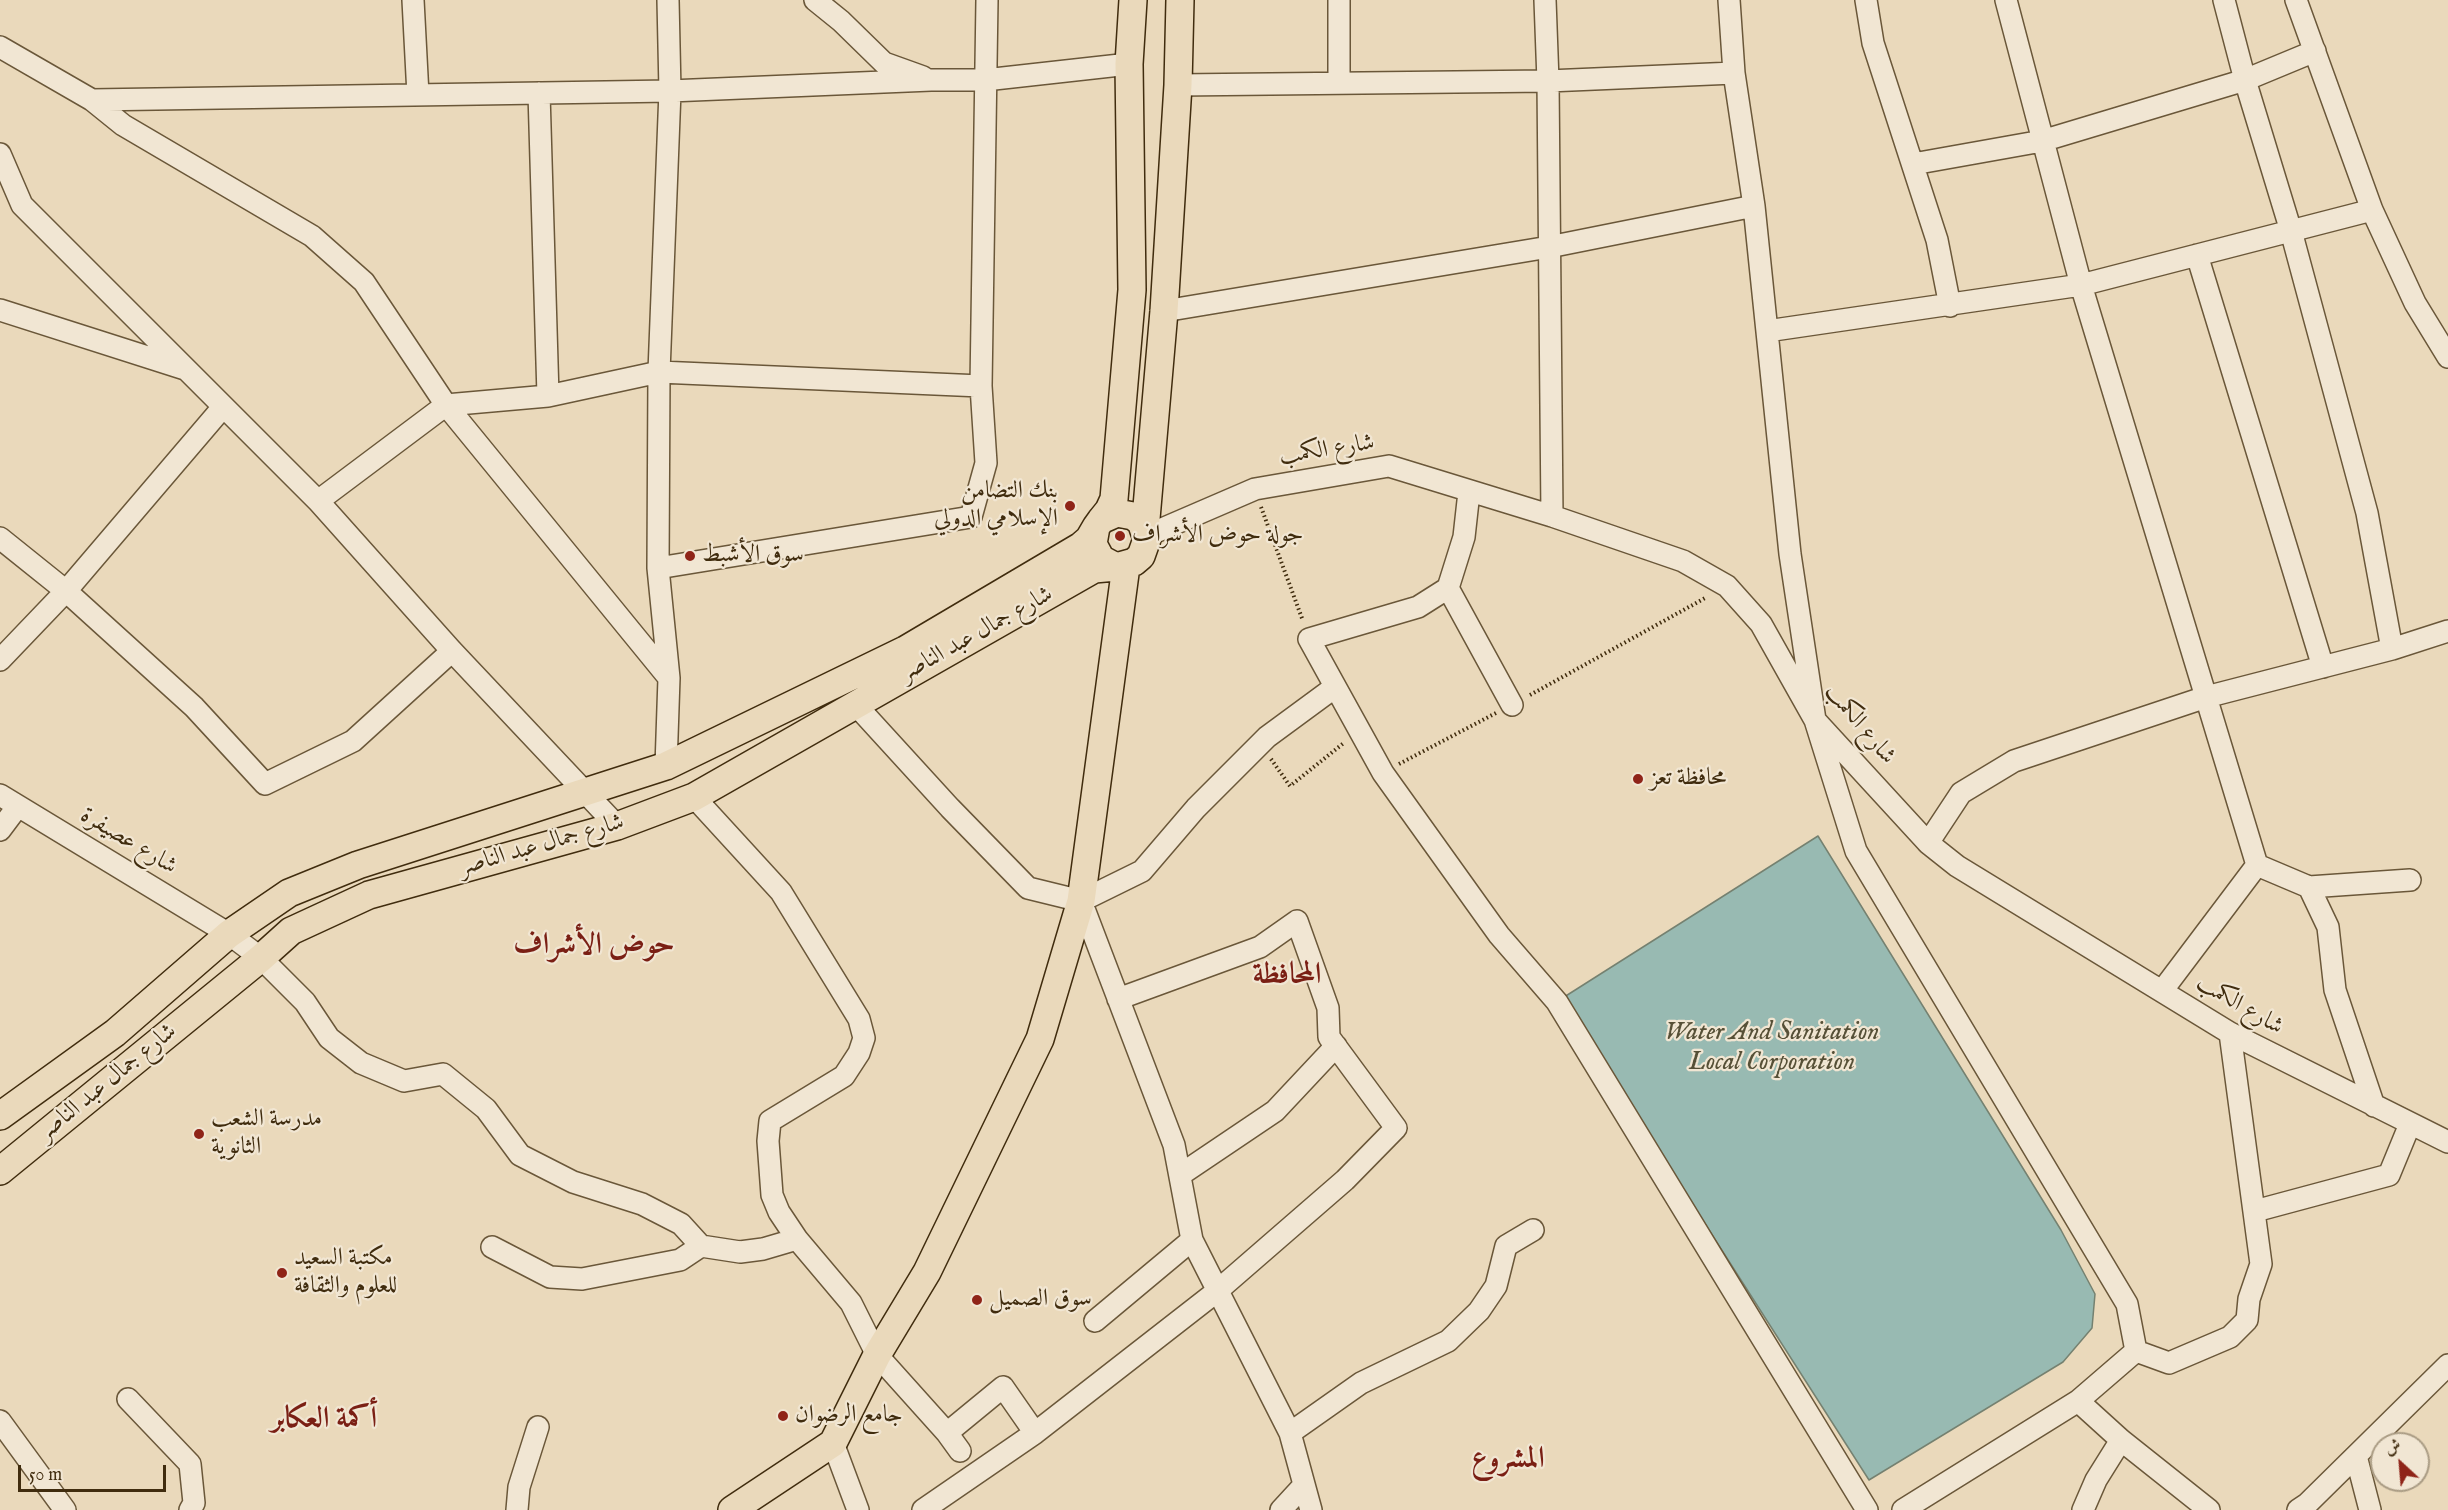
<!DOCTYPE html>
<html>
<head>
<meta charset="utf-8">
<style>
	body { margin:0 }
	#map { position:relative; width:2448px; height:1510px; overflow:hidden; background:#ead9bb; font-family:"IM FELL English",Amiri,serif }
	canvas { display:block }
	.north { position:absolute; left:2370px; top:1432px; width:60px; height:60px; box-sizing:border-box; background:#f1e6d3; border:2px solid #aa9c84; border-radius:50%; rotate:334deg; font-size:16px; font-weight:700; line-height:24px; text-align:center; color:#402c0e }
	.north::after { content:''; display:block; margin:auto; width:21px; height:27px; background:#8f2418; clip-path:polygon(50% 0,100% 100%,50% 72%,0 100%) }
	.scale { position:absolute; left:18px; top:1465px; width:148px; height:27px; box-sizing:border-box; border:3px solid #402c0e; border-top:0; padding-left:8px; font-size:18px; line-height:21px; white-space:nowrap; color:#402c0e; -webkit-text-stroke:4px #f1e6d3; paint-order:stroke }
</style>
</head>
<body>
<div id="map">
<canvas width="2448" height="1510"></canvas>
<div class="north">ش</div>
<div class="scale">50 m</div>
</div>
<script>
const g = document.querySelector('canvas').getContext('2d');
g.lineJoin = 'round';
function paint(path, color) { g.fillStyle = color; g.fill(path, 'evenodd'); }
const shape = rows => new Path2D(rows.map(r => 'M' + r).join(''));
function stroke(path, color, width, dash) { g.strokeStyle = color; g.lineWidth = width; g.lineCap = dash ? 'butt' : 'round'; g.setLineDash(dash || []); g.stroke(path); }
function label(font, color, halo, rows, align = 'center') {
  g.font = font + ' "IM FELL English",Amiri,serif'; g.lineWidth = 4.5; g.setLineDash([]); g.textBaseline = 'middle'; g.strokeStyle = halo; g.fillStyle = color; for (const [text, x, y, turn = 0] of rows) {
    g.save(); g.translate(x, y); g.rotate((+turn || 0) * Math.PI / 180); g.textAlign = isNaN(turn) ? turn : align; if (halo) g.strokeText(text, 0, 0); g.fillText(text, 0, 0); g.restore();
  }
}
const water = shape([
	[1818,836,2061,1230,2095,1294,2092,1328,2063,1362,1869,1480,1561,999,1818,836]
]);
const path = shape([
	[1261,507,1303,621],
	[1530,695,1707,597],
	[1271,759,1290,786,1345,742],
	[1399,764,1496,713]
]);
const minor = shape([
	[413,0,418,95],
	[815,0,841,21,884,63,923,77],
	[1339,0,1339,83],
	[1545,0,1548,81,1552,516],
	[1729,0,1734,73,1754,206,1790,554,1815,720,1856,851,2127,1304,2136,1351,2078,1401,1903,1510],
	[1866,0,1873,43,1937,240,1950,306],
	[2006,0,2081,285,2257,865,2162,991],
	[2224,0,2245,80,2291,231,2367,513,2392,649],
	[2296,0,2372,210,2415,303,2448,357],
	[0,47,92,100,123,125,312,236,364,282,446,405,669,678],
	[1178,85,1548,81,1734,73],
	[539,93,548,396],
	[92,100,670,91,931,80,985,80,1129,64],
	[0,154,22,205,318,501,452,651,617,826],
	[1913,164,2042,141,2245,80,2315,51],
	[2197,255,2323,667],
	[0,310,185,369],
	[1164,311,1549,247,1754,206],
	[1767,331,2081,285,2372,210],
	[1469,492,1464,537,1448,588,1418,607,1309,639,1383,773,1499,935,1557,1002,1867,1510],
	[318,501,446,405,548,396,659,372,981,386],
	[1146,536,1255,489,1389,466,1552,516,1683,561,1727,586,1761,624,1815,720,1928,843,1957,866,2230,1033,2448,1142],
	[0,538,66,591,194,707,265,784,353,741,452,651],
	[658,568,971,517,986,463,981,386,987,0],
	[1448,588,1512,705],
	[0,660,66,591,223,407],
	[855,704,950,808,1028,888,1081,901,1142,871,1196,808,1267,737,1335,687],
	[666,766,669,678,658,568,659,372,670,91,668,0],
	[0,795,229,934,261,958,305,1002,329,1038,361,1063,404,1081,443,1074,486,1109,520,1155,573,1182,642,1204,681,1224,701,1246,740,1252,763,1249,797,1239],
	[694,797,781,892,859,1019,864,1038,859,1053,844,1076,770,1121,768,1141,772,1195,779,1212,797,1239,851,1303,877,1355,947,1433,1003,1387,1035,1433],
	[0,830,18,806],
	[1928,843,1961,793,2014,761,2206,697,2392,649,2448,631],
	[2257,865,2309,887,2328,927,2335,990,2374,1106],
	[2309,887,2410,880],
	[1081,901,1174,1145,1192,1240,1290,1433,1311,1510],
	[1180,1175,1275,1111,1336,1046],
	[2255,1211,2389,1175,2410,1124],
	[492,1247,550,1277,582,1279,680,1260,701,1246],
	[1095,1321,1192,1240],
	[2136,1351,2169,1363,2230,1337,2247,1320,2249,1299,2261,1264,2230,1033],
	[128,1399,190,1464,194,1503,190,1510],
	[2078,1401,2121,1440,2209,1510],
	[0,1421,65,1510],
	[947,1433,960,1451],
	[1290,1433,1361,1383,1448,1341,1479,1311,1496,1286,1506,1246,1533,1230],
	[833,1443,858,1510],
	[2356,1456,2370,1510],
	[517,1510,519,1487,538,1427],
	[923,1510,1035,1433,1216,1292,1345,1180,1396,1128,1329,1037,1328,1008,1297,921,1260,947,1118,999],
	[1281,1510,1304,1485],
	[2083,1510,2096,1480,2121,1440],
	[2298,1510,2307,1504,2448,1365]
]);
const major = shape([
	[1101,520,1117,513,1133,516,1141,522,1147,539,1141,556,1134,562,1116,567,1101,559,1093,544,1096,527,1101,520,1109,510,1114,499,1132,290,1129,64,1133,0],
	[1145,530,1164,311,1178,85,1180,0],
	[0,1116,115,1033,229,934,289,893,358,865,666,766,905,650,1081,546,1089,539,1096,527],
	[0,1171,261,958,291,931,369,895,617,826,694,797,1094,569,1116,567],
	[732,1510,833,1443,877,1355,927,1272,1040,1039,1081,901,1126,566]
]);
const markers = [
	[1070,506,6,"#8f2418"],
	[1120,536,6,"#8f2418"],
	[690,556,6,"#8f2418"],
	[1638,779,6,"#8f2418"],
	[199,1134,6,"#8f2418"],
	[282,1273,6,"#8f2418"],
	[977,1300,6,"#8f2418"],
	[783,1416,6,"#8f2418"]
];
const streetNames = [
	["شارع الكمب",1327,451,-9],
	["شارع جمال عبد الناصر",977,635,-29],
	["شارع الكمب",1859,725,50],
	["شارع عصيفرة",128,842,31],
	["شارع جمال عبد الناصر",542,846,-16],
	["شارع الكمب",2239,1006,30],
	["شارع جمال عبد الناصر",108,1083,-39]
];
const poiNames = [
	["بنك التضامن",1058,492,"right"],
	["الإسلامي الدولي",1058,520,"right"],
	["جولة حوض الأشراف",1132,536],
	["سوق الأشبط",702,556],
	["محافظة تعز",1650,779],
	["مدرسة الشعب",211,1120],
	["الثانوية",211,1148],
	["مكتبة السعيد",294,1259],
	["للعلوم والثقافة",294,1287],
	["سوق الصميل",989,1300],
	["جامع الرضوان",795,1416]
];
const waterNames = [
	["Water And Sanitation",1772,1034],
	["Local Corporation",1772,1064]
];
const districtNames = [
	["حوض الأشراف",594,947],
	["المحافظة",1287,977],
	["أكمة العكابر",324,1421],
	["المشروع",1508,1461]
];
paint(water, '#98bab2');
stroke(water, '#758170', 1.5);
stroke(minor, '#6a5739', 24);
stroke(major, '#402c0e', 30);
stroke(path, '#402c0e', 4, [1.5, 3]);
stroke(minor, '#f1e6d3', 21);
stroke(major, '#ead9bb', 27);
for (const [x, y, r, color] of markers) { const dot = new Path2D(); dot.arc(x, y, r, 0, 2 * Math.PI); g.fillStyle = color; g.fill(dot); stroke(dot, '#f1e6d3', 2); }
label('24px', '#402c0e', '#f1e6d3', streetNames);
label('24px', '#402c0e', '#f1e6d3', poiNames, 'left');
label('italic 26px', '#565037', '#f1e6d3', waterNames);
label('bold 30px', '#7a1f14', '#f1e6d3', districtNames);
</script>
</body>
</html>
